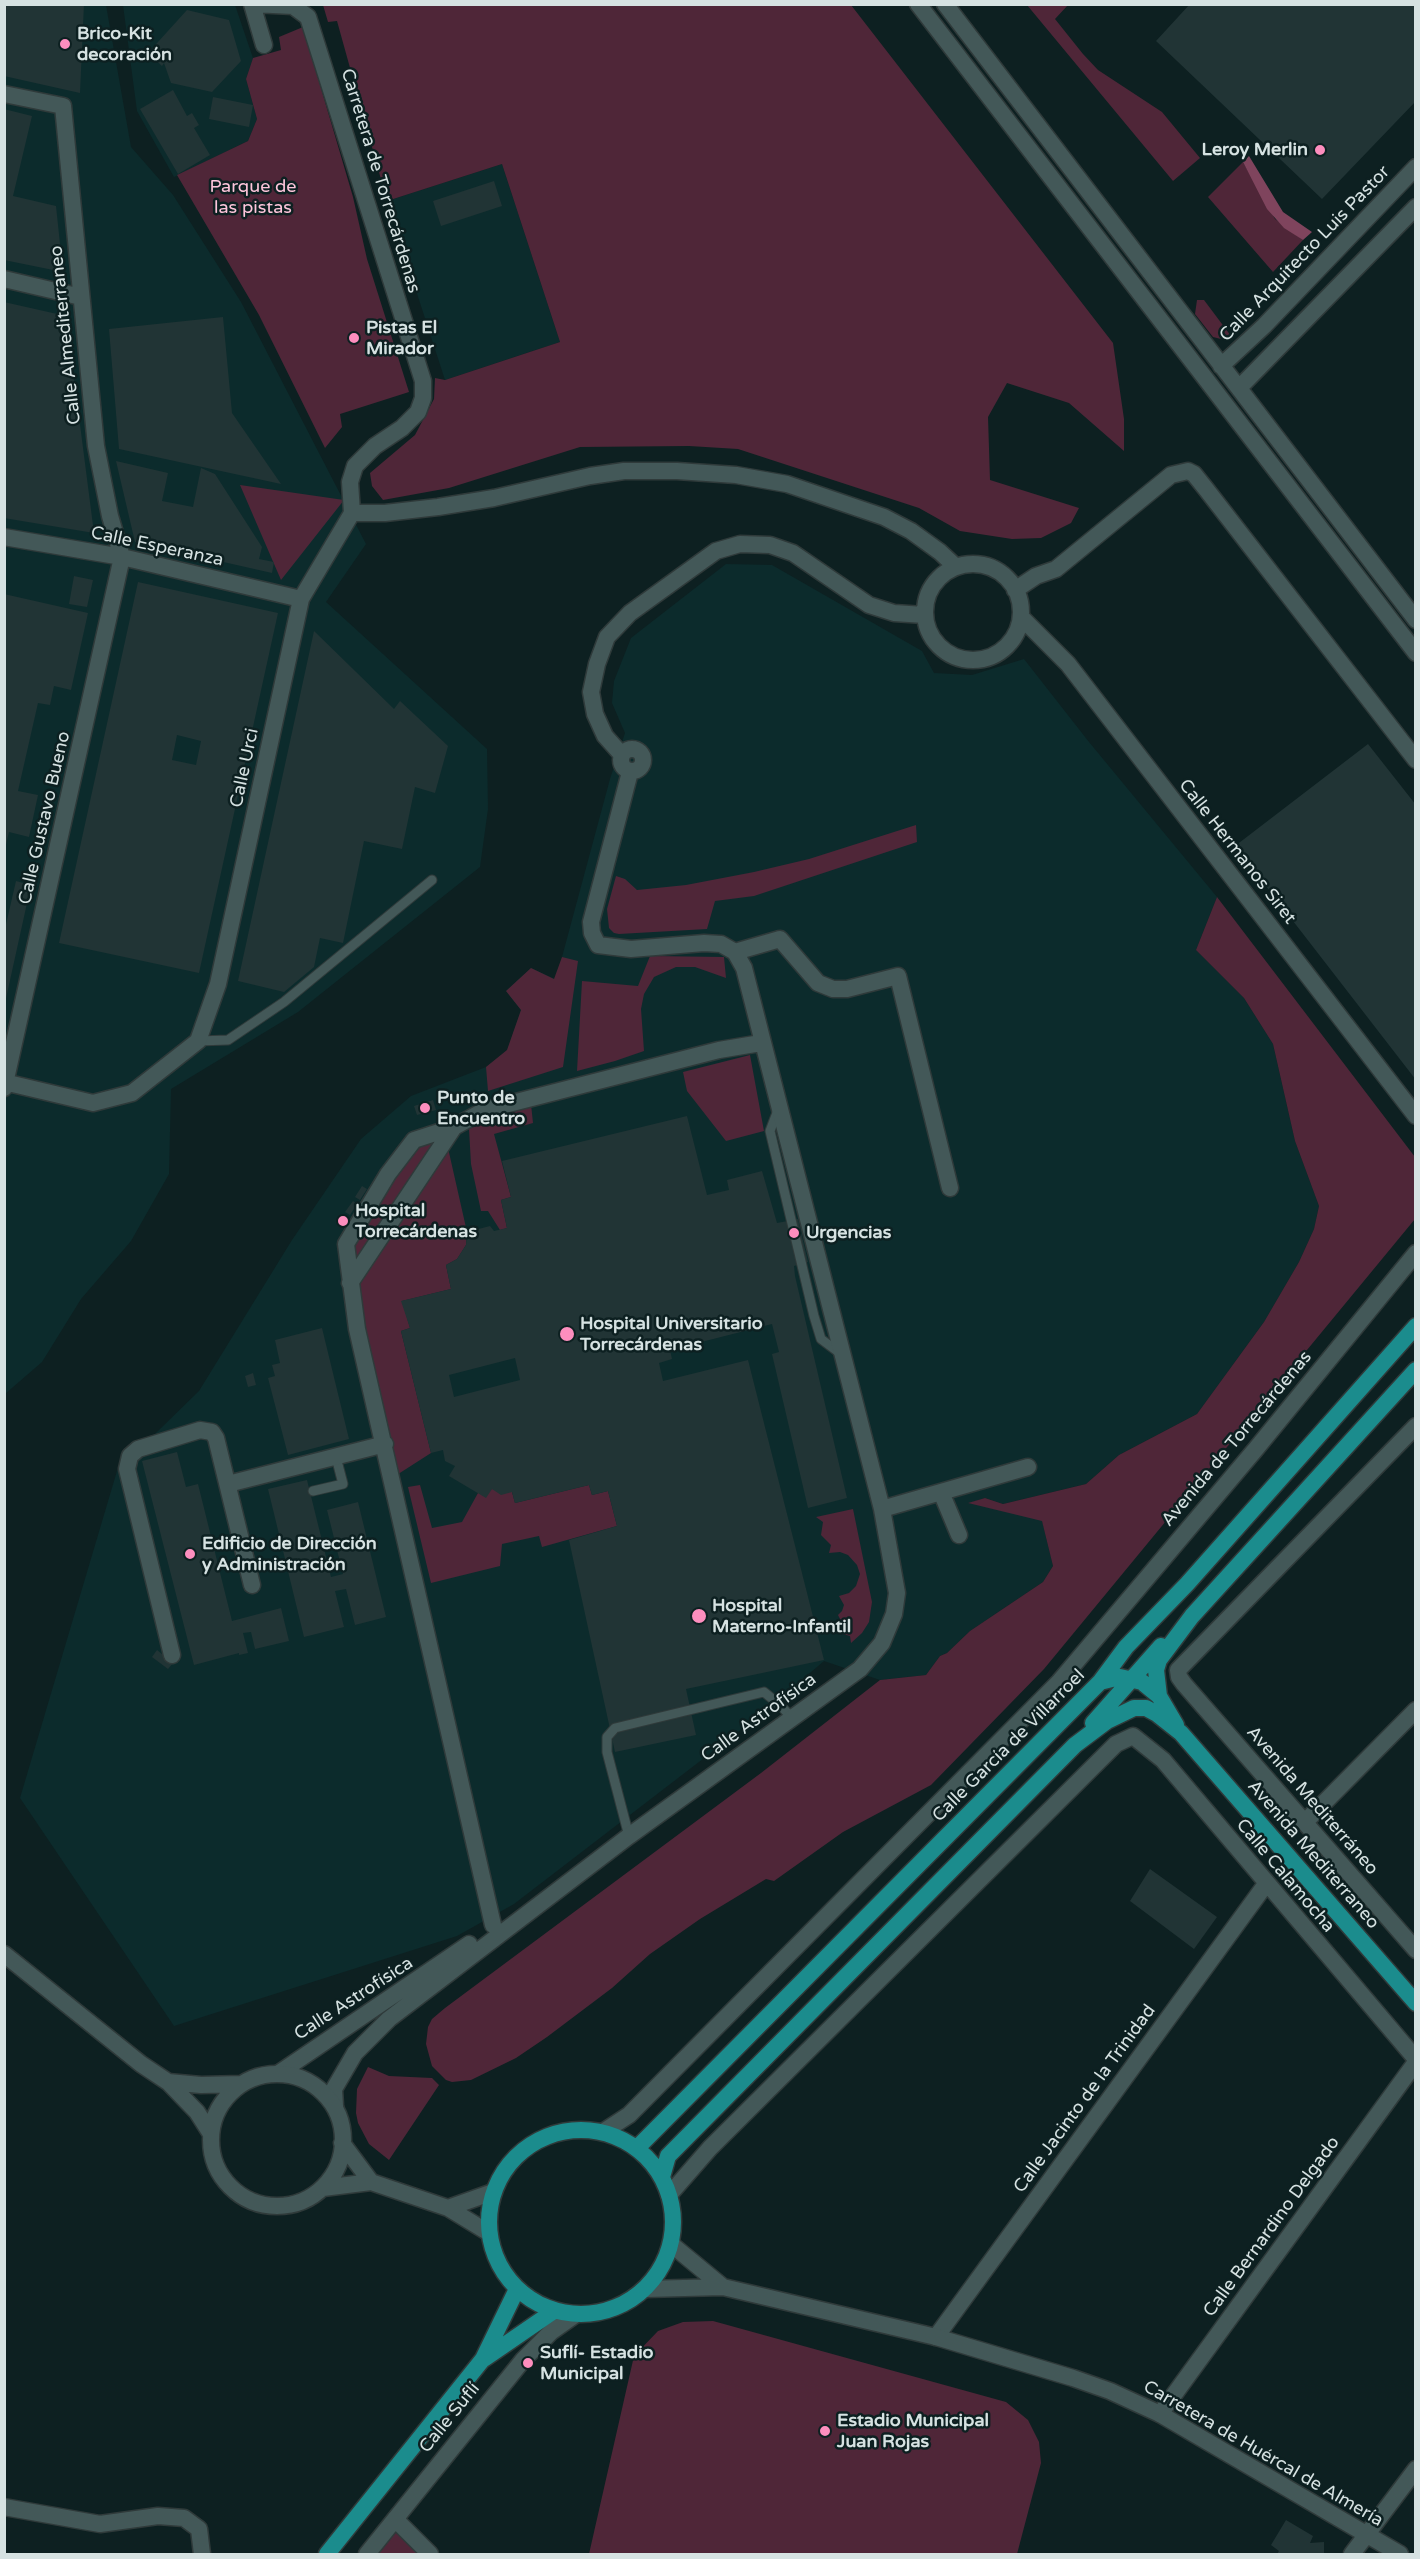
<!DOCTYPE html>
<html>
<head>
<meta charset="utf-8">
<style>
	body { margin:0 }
	#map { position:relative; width:1420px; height:2559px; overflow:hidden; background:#0d2021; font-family:"Varela Round",sans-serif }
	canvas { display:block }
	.frame { position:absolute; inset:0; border:6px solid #d6e2e2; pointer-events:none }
</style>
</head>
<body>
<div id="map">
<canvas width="1420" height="2559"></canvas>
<div class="frame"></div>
</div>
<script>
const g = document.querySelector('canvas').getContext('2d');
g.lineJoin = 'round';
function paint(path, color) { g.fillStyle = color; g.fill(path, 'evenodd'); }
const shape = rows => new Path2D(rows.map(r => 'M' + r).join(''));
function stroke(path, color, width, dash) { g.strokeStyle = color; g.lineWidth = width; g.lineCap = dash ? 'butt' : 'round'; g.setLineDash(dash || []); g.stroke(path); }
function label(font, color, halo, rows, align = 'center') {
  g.font = font + ' "Varela Round",sans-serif'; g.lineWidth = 5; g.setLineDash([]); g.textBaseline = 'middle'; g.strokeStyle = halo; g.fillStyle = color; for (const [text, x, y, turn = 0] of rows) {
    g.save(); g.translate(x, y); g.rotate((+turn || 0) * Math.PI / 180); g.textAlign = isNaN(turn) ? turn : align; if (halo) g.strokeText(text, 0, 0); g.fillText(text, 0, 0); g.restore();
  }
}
const built = shape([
	[5,5,106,5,131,147,173,195,241,302,366,544,326,602,487,749,488,809,480,867,298,1012,171,1089,169,1174,131,1241,81,1299,42,1362,5,1394],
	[123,5,235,5,253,58,246,79,257,119,248,141,174,177,137,111],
	[502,164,560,342,445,380,387,201],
	[726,564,772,565,922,651,934,673,972,675,1024,659,1089,742,1217,897,1196,950,1244,998,1273,1044,1295,1141,1319,1206,1314,1229,1299,1262,1264,1322,1197,1414,1119,1455,1086,1484,1003,1504,985,1498,970,1503,1042,1520,1053,1566,1043,1582,970,1631,947,1653,940,1656,926,1675,880,1680,824,1661,764,1712,514,1904,457,1936,174,2026,20,1798,117,1471,199,1391,292,1240,361,1139,411,1096,486,1067,507,1051,521,1010,506,991,531,968,555,979,562,957,610,779,625,733,612,703,614,681,631,638]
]);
const green = shape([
	[323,5,851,5,1113,343,1124,419,1124,451,1069,403,1007,383,988,417,990,480,1079,508,1071,523,1041,538,1012,539,960,531,919,508,738,449,689,446,580,447,449,488,383,500,372,486,370,473,415,435,434,399,435,378,445,380,560,342,502,164,387,201,337,21,328,22],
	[1027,5,1068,5,1055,19,1083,54,1098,70,1162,112,1200,158,1173,181],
	[303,27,353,197,367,259,409,392,340,414,342,427,325,448,259,315,177,175,248,141,257,119,246,79,253,58,281,50,279,37],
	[1243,162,1275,219,1303,240,1273,272,1208,197],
	[1197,300,1204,300,1231,336,1229,341,1213,337,1195,314],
	[240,485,344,500,281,580],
	[916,825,917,842,754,896,715,901,707,929,619,934,614,933,609,928,607,909,616,876,625,879,637,890,686,885,754,872,809,859],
	[1217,897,1415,1157,1415,1219,1044,1669,931,1785,843,1832,774,1881,766,1879,700,1919,650,1954,612,1988,547,2037,516,2058,471,2080,452,2082,446,2080,432,2066,426,2044,428,2027,432,2019,445,2008,761,1773,880,1680,926,1675,940,1656,947,1653,970,1631,1043,1582,1053,1566,1042,1521,968,1503,985,1498,1003,1504,1086,1484,1119,1455,1197,1414,1264,1322,1299,1262,1314,1229,1319,1206,1295,1141,1273,1044,1244,998,1196,950],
	[650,956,724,957,726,978,695,967,676,967,654,977,644,994,641,1009,644,1051,615,1061,577,1071,582,981,638,986],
	[562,957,578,961,563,1067,488,1091,486,1067,507,1050,521,1010,506,991,531,968,554,979],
	[750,1055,764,1131,726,1141,687,1091,683,1072],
	[531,1104,533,1123,494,1134,511,1197,501,1200,507,1228,500,1230,488,1211,481,1211,471,1164,469,1129],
	[414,1140,448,1148,467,1232,466,1245,457,1259,446,1265,451,1289,402,1301,410,1328,401,1331,431,1453,392,1478,346,1244],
	[420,1485,432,1528,462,1522,478,1493,492,1489,512,1492,515,1503,589,1485,592,1495,608,1491,617,1526,542,1547,539,1536,502,1544,500,1566,431,1583,408,1487],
	[853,1509,872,1602,869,1622,862,1633,851,1643,850,1636,843,1634,842,1623,838,1615,842,1611,844,1605,839,1596,849,1593,856,1586,860,1574,857,1565,848,1555,840,1552,829,1553,831,1545,821,1535,823,1522,816,1517],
	[368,2067,389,2076,432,2078,439,2085,389,2160,369,2144,358,2123,356,2113,357,2089],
	[713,2321,1006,2402,1028,2420,1039,2442,1041,2463,1017,2554,589,2554,634,2356,658,2331,683,2322],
	[395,2519,430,2554,367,2554]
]);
const water = shape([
	[1249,156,1283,212,1312,232,1303,240,1284,228,1267,209,1243,162]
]);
const building = shape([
	[4,4,84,4,80,93,4,76],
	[1190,4,1416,4,1416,101,1322,199,1156,41],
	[187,10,229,20,241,61,212,92,171,83,164,63,162,66,148,53],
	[173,90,187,116,192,113,199,125,194,128,210,155,178,174,140,109],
	[213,97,253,105,249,127,209,119],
	[4,109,32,116,13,196,56,206,63,272,4,260],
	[494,181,502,206,441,226,433,201],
	[4,302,66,316,94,533,4,518],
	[223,317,232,413,281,484,119,449,109,329],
	[116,461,168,473,162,501,193,507,201,468,215,474,262,547,259,559,274,562,272,573,135,542],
	[74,576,93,580,87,607,69,604],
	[138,582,278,613,199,973,59,943],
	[177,735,201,741,196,765,172,760],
	[4,594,88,613,71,690,54,686,50,705,38,703,18,791,38,795,29,837,9,832,5,849],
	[314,631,394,709,400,701,448,746,435,793,415,787,402,849,364,841,343,943,320,938,314,967,284,992,238,981],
	[1368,744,1416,805,1416,1080,1235,846],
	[16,881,31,885,5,1003,4,933],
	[433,1100,436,1110,417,1115,414,1106],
	[687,1116,707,1195,729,1190,727,1180,762,1171,777,1223,798,1219,808,1262,794,1266,795,1276,847,1498,808,1508,772,1354,779,1352,772,1324,670,1350,672,1359,659,1363,663,1381,748,1360,824,1660,686,1689,696,1735,615,1752,569,1540,617,1526,608,1491,592,1495,589,1485,515,1503,512,1492,501,1495,492,1489,486,1498,449,1476,455,1466,445,1461,443,1450,431,1453,401,1331,410,1328,401,1301,451,1289,446,1265,457,1259,466,1245,467,1232,490,1226,494,1231,507,1228,501,1200,511,1197,502,1161],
	[515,1358,520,1380,454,1397,449,1375],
	[362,1186,367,1189,360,1200,355,1197],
	[353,1201,357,1204,350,1215,345,1212],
	[322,1328,349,1439,288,1455,268,1378,275,1376,272,1365,280,1363,275,1340],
	[253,1373,256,1385,248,1387,245,1376],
	[177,1452,186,1487,198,1484,232,1621,281,1608,289,1641,255,1649,251,1632,243,1633,248,1653,239,1655,239,1653,194,1665,142,1461],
	[307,1480,331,1577,343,1574,327,1510,358,1502,386,1617,355,1625,346,1589,335,1591,344,1627,304,1637,268,1489],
	[157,1650,173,1663,168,1669,152,1657],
	[1150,1869,1217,1917,1194,1949,1130,1901],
	[1286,2520,1313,2536,1310,2543,1324,2542,1324,2554,1277,2554,1279,2551,1271,2545]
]);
const service = shape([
	[198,1041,228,1040,284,1002,432,880],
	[778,1110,770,1131,814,1316,821,1339,841,1354],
	[313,1491,343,1484,336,1457],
	[629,1836,607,1752,607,1737,615,1728,764,1692,781,1706,792,1718]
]);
const minor = shape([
	[252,4,264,45],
	[253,4,293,6,308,17,423,381,423,398,418,412,402,428,375,446,355,466,350,482,352,513,385,513,438,507,494,498,590,476,624,471,677,471,736,475,787,484,884,517,911,531,940,552,955,566],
	[4,94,63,106,96,446,110,516,122,557,4,1088],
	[4,279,81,297],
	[4,537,122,557,301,599],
	'925 612a48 48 0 1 1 96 0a48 48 0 1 1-96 0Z',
	[1015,590,1036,576,1056,569,1171,475,1188,471,1194,474,1206,489,1416,760],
	[1021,617,1068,664,1416,1116],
	'621 760a11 11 0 1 1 22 0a11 11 0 1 1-22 0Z',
	[622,755,605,736,595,714,591,692,597,664,607,637,630,613,716,551,740,544,770,545,793,553,869,605,894,613,924,615],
	[630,772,591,922,592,933,598,945,631,949,704,943,721,944,735,952,780,939,818,983,833,989,847,989,898,976,950,1188],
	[4,1082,93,1103,132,1093,198,1041,218,984,301,599,352,513],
	[350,1283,454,1127],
	[1416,1426,1178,1670,1179,1677,1184,1684,1416,1950],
	[228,1484,385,1444],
	[941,1492,959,1535],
	[882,1509,1028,1467],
	[172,1655,127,1469,130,1456,138,1449,200,1430,212,1432,216,1438,252,1585],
	[1305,1822,1416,1710],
	[493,1925,357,1329,346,1244,388,1174,414,1140,454,1127,485,1110,719,1050,761,1043],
	[279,2073,469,1944],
	[335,2106,334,2089,355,2053,389,2019,629,1836,860,1669,882,1643,894,1614,897,1593,882,1509,744,968,735,952],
	[603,2132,629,2115,1059,1682,1255,1450,1416,1253],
	[669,2195,710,2148,1116,1744,1133,1736,1163,1760,1416,2059],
	[936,2337,1266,1884],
	[1160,2414,1416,2062],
	[4,2507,100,2524,158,2516,184,2518,199,2529,202,2554]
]);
const tertiary = shape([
	[918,4,1416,653],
	[945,4,1416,620],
	[1221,366,1264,326,1416,167],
	[1239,388,1416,207],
	[4,1954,141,2064,168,2082,197,2112,211,2134],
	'211 2140a66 66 0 1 1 132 0a66 66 0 1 1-132 0Z',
	[168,2082,201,2085,241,2084],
	[342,2143,371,2182],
	[323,2188,371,2182,448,2208,489,2233],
	[448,2208,493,2192],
	[671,2244,723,2287],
	[645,2289,723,2287,936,2337,1073,2378,1110,2391,1160,2414,1400,2554],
	[395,2519,430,2554],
	[367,2554,523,2360,551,2332,575,2315],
	[1352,2554,1416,2469]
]);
const primary = shape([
	[1100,1682,1126,1647,1187,1584,1416,1326],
	[1159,1696,1156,1670,1159,1660,1192,1616,1416,1370],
	[1093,1723,1161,1646],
	'489 2222a92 92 0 1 1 184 0a92 92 0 1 1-184 0Z',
	[637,2148,1100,1682,1120,1677,1142,1682,1159,1696,1176,1725],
	[662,2177,668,2156,1075,1745,1107,1721,1134,1708,1146,1708,1157,1714,1181,1733,1416,2003],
	[484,2359,554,2311],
	[327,2554,483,2359,517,2289]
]);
const markers = [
	[65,44,6,"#fd8ebe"],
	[1320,150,6,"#fd8ebe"],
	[354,338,6,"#fd8ebe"],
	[425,1108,6,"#fd8ebe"],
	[343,1221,6,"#fd8ebe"],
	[794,1233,6,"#fd8ebe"],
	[567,1334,8,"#fd8ebe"],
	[190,1554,6,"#fd8ebe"],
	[699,1616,8,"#fd8ebe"],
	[528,2363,6,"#fd8ebe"],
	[825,2431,6,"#fd8ebe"]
];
const poiNames = [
	["Brico-Kit",77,34],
	["decoración",77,55],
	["Leroy Merlin",1308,150,"right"],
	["Pistas El",366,328],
	["Mirador",366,349],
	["Punto de",437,1098],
	["Encuentro",437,1119],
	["Hospital",355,1211],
	["Torrecárdenas",355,1232],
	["Urgencias",806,1233],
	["Hospital Universitario",580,1324],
	["Torrecárdenas",580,1345],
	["Edificio de Dirección",202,1544],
	["y Administración",202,1565],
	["Hospital",712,1606],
	["Materno-Infantil",712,1627],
	["Suflí- Estadio",540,2353],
	["Municipal",540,2374],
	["Estadio Municipal",837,2421],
	["Juan Rojas",837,2442]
];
const streetNames = [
	["Carretera de Torrecárdenas",380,181,73],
	["Calle Arquitecto Luis Pastor",1305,254,-46],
	["Calle Almediterraneo",66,335,-96],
	["Calle Esperanza",157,547,12],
	["Calle Urci",245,768,-78],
	["Calle Gustavo Bueno",45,818,-77],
	["Calle Hermanos Siret",1237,852,52],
	["Avenida de Torrecárdenas",1237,1439,-50],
	["Calle Astrofísica",759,1718,-36],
	["Calle García de Villarroel",1009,1746,-45],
	["Avenida Mediterráneo",1312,1801,49],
	["Avenida Mediterraneo",1313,1855,49],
	["Calle Calamocha",1285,1876,50],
	["Calle Astrofísica",354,1999,-33],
	["Calle Jacinto de la Trinidad",1085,2099,-54],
	["Calle Bernardino Delgado",1272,2227,-54],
	["Calle Suflí",450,2418,-51],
	["Carretera de Huércal de Almería",1263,2454,30]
];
const parkNames = [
	["Parque de",253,187],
	["las pistas",253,208]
];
paint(built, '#0c2b2c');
paint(green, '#4f2638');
paint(water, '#7f445d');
paint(building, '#213435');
stroke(service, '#2f3a3a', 11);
stroke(minor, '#2f3a3a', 19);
stroke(tertiary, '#2f3a3a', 19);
stroke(primary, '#2f3a3a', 19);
stroke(service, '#435858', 9);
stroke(minor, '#435858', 16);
stroke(tertiary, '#435858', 16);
stroke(primary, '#1b8c8d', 16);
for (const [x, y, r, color] of markers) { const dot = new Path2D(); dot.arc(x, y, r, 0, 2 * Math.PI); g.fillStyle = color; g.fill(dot); stroke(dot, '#0d2021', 2); }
label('bold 18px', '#d6e2e2', '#0d2021', poiNames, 'left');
label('18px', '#d6e2e2', '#0d2021', streetNames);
label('18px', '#fec5db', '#0d2021', parkNames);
</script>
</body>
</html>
